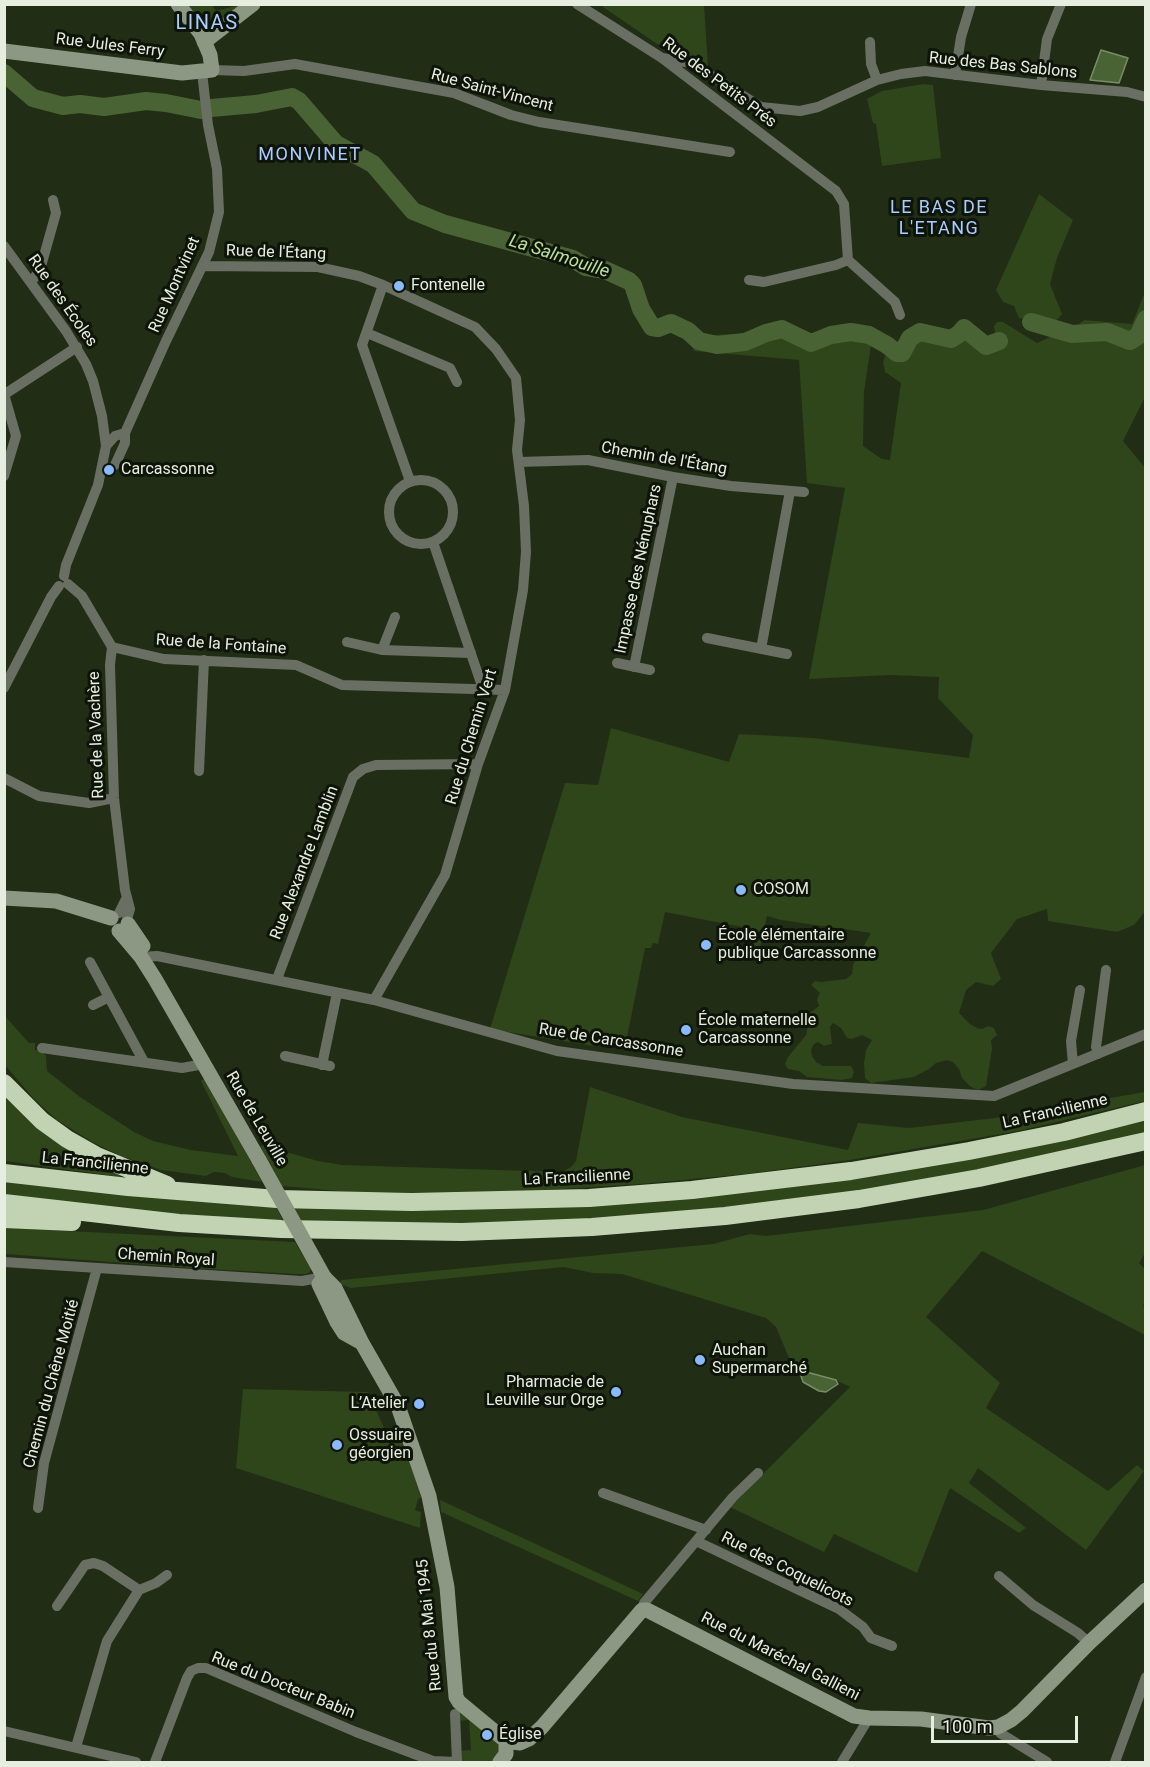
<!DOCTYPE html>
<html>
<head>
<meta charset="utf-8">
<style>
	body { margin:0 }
	#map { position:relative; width:1150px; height:1767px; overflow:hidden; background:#212d15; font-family:Roboto,sans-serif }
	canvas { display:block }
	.frame { position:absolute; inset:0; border:6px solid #e6efdf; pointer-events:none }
	.scale { position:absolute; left:931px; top:1716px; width:147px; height:27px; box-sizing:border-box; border:3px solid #e6efdf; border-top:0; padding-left:8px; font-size:18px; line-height:21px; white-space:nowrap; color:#e6efdf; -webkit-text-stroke:4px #0e1409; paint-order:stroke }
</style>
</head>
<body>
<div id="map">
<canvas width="1150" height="1767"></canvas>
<div class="frame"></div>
<div class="scale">100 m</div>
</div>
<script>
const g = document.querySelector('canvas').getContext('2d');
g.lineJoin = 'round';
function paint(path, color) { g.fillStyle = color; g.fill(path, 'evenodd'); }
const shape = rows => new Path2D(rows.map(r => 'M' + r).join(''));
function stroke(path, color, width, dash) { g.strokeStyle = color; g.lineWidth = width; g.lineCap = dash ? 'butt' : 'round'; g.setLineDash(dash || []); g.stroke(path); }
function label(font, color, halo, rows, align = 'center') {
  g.font = font + ' Roboto,sans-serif'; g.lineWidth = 6; g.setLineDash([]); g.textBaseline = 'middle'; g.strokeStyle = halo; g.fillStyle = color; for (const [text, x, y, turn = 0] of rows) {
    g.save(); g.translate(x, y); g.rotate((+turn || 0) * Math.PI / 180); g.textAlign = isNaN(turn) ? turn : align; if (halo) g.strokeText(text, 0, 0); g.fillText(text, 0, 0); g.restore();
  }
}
const green = shape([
	[184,4,212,5,216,11,239,5,237,9,207,29,204,28],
	[603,5,704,5,708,66,657,44,603,7],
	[923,84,933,85,941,158,882,166,876,124,873,123,867,99,882,91],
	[1039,194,1073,220,1057,258,1050,284,1062,314,1056,321,1041,321,1019,318,1014,306,1003,302,996,290],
	[1145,292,1145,397,1123,441,1146,469,1146,910,1143,914,1134,925,1117,932,1048,921,1047,909,1017,919,991,953,1001,979,993,986,976,982,966,990,959,1013,970,1024,977,1028,982,1029,988,1026,994,1028,997,1035,991,1040,992,1049,986,1086,978,1090,971,1087,962,1078,959,1069,953,1062,947,1060,936,1063,929,1069,914,1077,871,1083,865,1078,864,1063,866,1050,872,1040,862,1035,852,1039,847,1038,841,1028,833,1023,830,1027,832,1044,824,1046,818,1042,814,1044,811,1050,812,1056,816,1062,823,1066,851,1066,854,1072,852,1078,842,1080,807,1077,799,1071,788,1069,785,1064,788,1057,806,1035,810,1013,819,1006,817,999,820,993,811,985,815,981,821,982,846,979,852,974,853,965,871,933,781,920,767,916,759,952,753,950,757,930,665,912,658,944,653,943,651,948,645,948,625,1047,617,1046,618,1041,614,1040,612,1045,595,1042,593,1046,490,1029,565,783,598,785,611,728,729,762,739,734,814,738,969,758,973,735,938,698,939,677,890,675,809,679,845,488,807,483,799,360,694,351,690,340,696,336,766,332,783,326,796,329,809,339,817,340,842,326,850,326,861,331,872,339,864,392,863,446,882,459,890,460,901,383,885,372,883,362,886,354,893,348,905,349,908,331,914,328,952,335,967,328,990,339,995,333,994,326,997,322,1003,322,1037,343,1063,331,1073,329,1084,320,1132,324],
	[4,1015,29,1043,35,1043,35,1050,43,1052,46,1056,47,1071,80,1097,134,1132,153,1141,191,1150,238,1156,201,1081,205,1078,209,1084,262,1182,232,1177,225,1173,214,1172,206,1176,161,1170,121,1156,92,1142,57,1120,34,1099,5,1065],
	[590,1087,682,1117,848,1150,858,1123,909,1128,995,1118,1145,1092,1145,1101,1018,1131,850,1160,746,1174,641,1184,543,1190,429,1193,350,1192,282,1186,260,1146,265,1146,318,1161,343,1165,562,1172,571,1167,576,1161],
	[4,1091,121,1172,120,1177,5,1161],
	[1145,1118,1145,1134,1089,1150,865,1192,665,1216,477,1225,303,1224,293,1206,637,1202],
	[1145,1165,1145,1253,1139,1263,1145,1269,1145,1302,1143,1306,1145,1308,1145,1335,982,1251,926,1317,1000,1383,986,1408,1108,1491,1137,1465,1144,1471,1086,1550,978,1468,969,1483,1026,1528,1019,1533,950,1488,917,1573,834,1534,824,1552,730,1507,850,1387,836,1380,800,1370,794,1370,776,1327,766,1318,622,1274,593,1273,564,1267,351,1288,340,1284,341,1280,713,1244,750,1234,766,1236,983,1210],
	[4,1179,275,1205,284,1222,183,1215,5,1196],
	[5,1228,295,1242,311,1269,310,1272,306,1274,296,1274,191,1268,5,1254],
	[243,1389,368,1392,389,1439,404,1440,421,1498,418,1499,415,1510,421,1512,420,1528,236,1468],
	[440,1500,538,1545,643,1594,638,1601,441,1512],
	[459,1702,506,1741,506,1754,500,1762,457,1762,455,1714],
	[469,1720,471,1750,458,1751,456,1721]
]);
const water = shape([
	[1101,50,1128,58,1119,83,1090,80,1101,50],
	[799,1370,836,1380,838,1384,826,1392,819,1391,803,1382,799,1370]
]);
const river = shape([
	[4,73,33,98,63,106,80,104,104,107,146,101,166,103,201,110],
	[211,108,256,104,292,97,299,101,336,144,373,164,413,211,445,224,573,259,586,267,605,270,629,281,633,285,641,309,652,327,658,328,671,323,688,331,699,341,717,345,745,342,766,333,782,329,811,343,831,335,851,332,869,335,887,345,897,353,902,353,910,338,920,332,951,339,959,334,964,328,986,346,999,341],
	[1031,322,1072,334,1107,332,1130,341,1138,336,1146,319]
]);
const street = shape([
	[577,4,662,58,836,191,844,204,848,260],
	[870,42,871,64,877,80],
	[662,58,691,63,761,107,800,111,818,107,877,80,901,74,925,71,1041,85,1127,92,1146,97],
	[212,70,244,71,295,64,454,93,511,115,539,122,730,152],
	[955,75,961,37,971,4],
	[1041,85,1047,39,1061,4],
	[4,246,66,331,86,364,93,381,102,416,106,446],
	[202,266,318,267,359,276,383,285,475,327,496,349,516,378,520,420,517,450,524,506,526,552,523,590,505,690,478,764,445,875,374,1000],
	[749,280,764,282,836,265,848,260,895,302,900,315],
	[31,282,40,270,56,213,53,200],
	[383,285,362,345,410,481],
	[367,333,450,368,457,382],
	[4,394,16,436,4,476],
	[5,394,77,347],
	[519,462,588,460,673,477,731,486,804,492],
	[115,465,125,443,125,433],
	'389 512a32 32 0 1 1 64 0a32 32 0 1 1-64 0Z',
	[433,542,483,689],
	[64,576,66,565,98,485,106,446,115,436,125,433,166,341,209,252,219,212,217,169,208,125,202,72],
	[68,584,82,596,112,647,110,665,114,798,125,890,130,909,127,919],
	[707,638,787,654],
	[347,642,382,650,471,653],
	[112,647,164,659,296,665,342,685,505,690],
	[761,649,790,491],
	[382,650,395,617],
	[617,663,650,670],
	[634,667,673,477],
	[4,688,51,597,59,586],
	[199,771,204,660],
	[4,778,39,796,89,803,114,798],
	[119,913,127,897],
	[141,957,157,956,374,1000,557,1051,793,1084,994,1096,1146,1034],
	[90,962,144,1062],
	[277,979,353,777,363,769,376,765,478,764],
	[93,1005,109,997],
	[42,1048,182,1068,204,1064],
	[1098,1054,1096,1047,1106,970],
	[285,1056,330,1066],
	[1073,1064,1071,1041,1080,990],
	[322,1065,337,993],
	[4,1262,302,1281,324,1277],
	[603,1493,706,1530],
	[38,1508,44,1463,97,1268],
	[696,1541,839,1609,863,1627,871,1638,892,1646],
	[999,1576,1033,1605,1078,1633,1089,1643],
	[57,1606,85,1565,94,1563,103,1566,139,1590],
	[642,1610,644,1603,733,1497,758,1473],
	[455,1714,457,1762],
	[998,1727,1000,1733,1047,1762],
	[4,1731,136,1762],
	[76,1747,107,1641,139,1590,156,1583,167,1575],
	[155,1762,187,1678,191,1671,198,1668,206,1668,356,1732,433,1761,457,1762],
	[842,1762,869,1718],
	[1115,1762,1146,1677]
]);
const secondary = shape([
	[204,42,253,4],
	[4,51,182,73,212,70,210,55,201,34,178,4],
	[4,898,56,901,111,918],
	[128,924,143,946],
	[119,931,141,957,155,979,259,1160],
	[362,1343,344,1333,337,1322,319,1284,324,1277,335,1288,362,1343,398,1406,429,1496,447,1587,456,1697,459,1702,506,1741,520,1743,529,1739,542,1727,642,1610,647,1610,854,1716,869,1718,921,1719,989,1728,998,1727,1011,1720,1022,1711,1089,1643,1146,1590],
	[500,1762,506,1754,506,1741]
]);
const highway = shape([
	[4,1083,42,1121,67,1139,97,1156,167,1185],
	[4,1173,128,1187,277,1199,412,1202,589,1198,692,1190,851,1171,969,1151,1064,1132,1146,1111],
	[4,1203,179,1223,281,1229,462,1232,592,1227,725,1216,859,1199,979,1178,1146,1141],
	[4,1219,72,1222]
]);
const secondaryBridge = shape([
	[259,1160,324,1277]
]);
const markers = [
	[399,286,6,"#8abafc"],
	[109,470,6,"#8abafc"],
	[741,890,6,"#8abafc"],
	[706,945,6,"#8abafc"],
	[686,1030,6,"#8abafc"],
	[700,1360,6,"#8abafc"],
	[616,1392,6,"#8abafc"],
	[419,1404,6,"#8abafc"],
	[337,1445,6,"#8abafc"],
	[487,1735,6,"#8abafc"]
];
const streetNames = [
	["Rue Jules Ferry",110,46,7],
	["Rue des Bas Sablons",1003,66,6],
	["Rue des Petits Prés",719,83,37],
	["Rue Saint-Vincent",492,91,15],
	["Rue de l'Étang",276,253,2],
	["Rue Montvinet",175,285,-66],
	["Rue des Écoles",62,301,55],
	["Chemin de l'Étang",664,459,10],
	["Impasse des Nénuphars",639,569,-78],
	["Rue de la Fontaine",221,645,4],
	["Rue de la Vachère",97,735,-92],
	["Rue du Chemin Vert",472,737,-73],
	["Rue Alexandre Lamblin",305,863,-69],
	["Rue de Carcassonne",611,1041,9],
	["La Francilienne",1055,1112,-13],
	["Rue de Leuville",256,1119,60],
	["La Francilienne",95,1164,6],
	["La Francilienne",577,1178,-3],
	["Chemin Royal",166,1258,4],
	["Chemin du Chêne Moitié",52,1384,-75],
	["Rue des Coquelicots",787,1570,27],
	["Rue du 8 Mai 1945",430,1625,-96],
	["Rue du Maréchal Gallieni",780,1657,27],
	["Rue du Docteur Babin",283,1686,22]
];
const poiNames = [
	["Fontenelle",411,286],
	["Carcassonne",121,470],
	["COSOM",753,890],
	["École élémentaire",718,936],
	["publique Carcassonne",718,954],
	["École maternelle",698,1021],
	["Carcassonne",698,1039],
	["Auchan",712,1351],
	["Supermarché",712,1369],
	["Pharmacie de",604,1383,"right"],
	["Leuville sur Orge",604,1401,"right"],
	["L’Atelier",407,1404,"right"],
	["Ossuaire",349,1436],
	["géorgien",349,1454],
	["Église",499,1735]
];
const neighbourhoodNames = [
	["MONVINET",310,155],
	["LE BAS DE",939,208],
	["L'ETANG",939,229]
];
const waterNames = [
	["La Salmouille",559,257,18]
];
const quarterNames = [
	["LINAS",207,24]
];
paint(green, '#2f451a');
paint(water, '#4a6334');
stroke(water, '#798d67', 1.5);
stroke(river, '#4a6334', 18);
stroke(street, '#697063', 10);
stroke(secondary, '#8d9884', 15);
stroke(highway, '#c2d3b4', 18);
stroke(secondaryBridge, '#8d9884', 15);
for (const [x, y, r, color] of markers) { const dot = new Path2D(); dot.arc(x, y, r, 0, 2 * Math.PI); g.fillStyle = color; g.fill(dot); stroke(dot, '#0e1409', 2); }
label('16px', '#e6efdf', '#0e1409', streetNames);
label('16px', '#e6efdf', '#0e1409', poiNames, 'left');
g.letterSpacing = '1.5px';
label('18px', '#a9cdff', '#0e1409', neighbourhoodNames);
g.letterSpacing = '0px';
label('italic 18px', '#bae198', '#0e1409', waterNames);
g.letterSpacing = '1.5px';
label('20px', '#a9cdff', '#0e1409', quarterNames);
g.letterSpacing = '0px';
</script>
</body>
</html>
